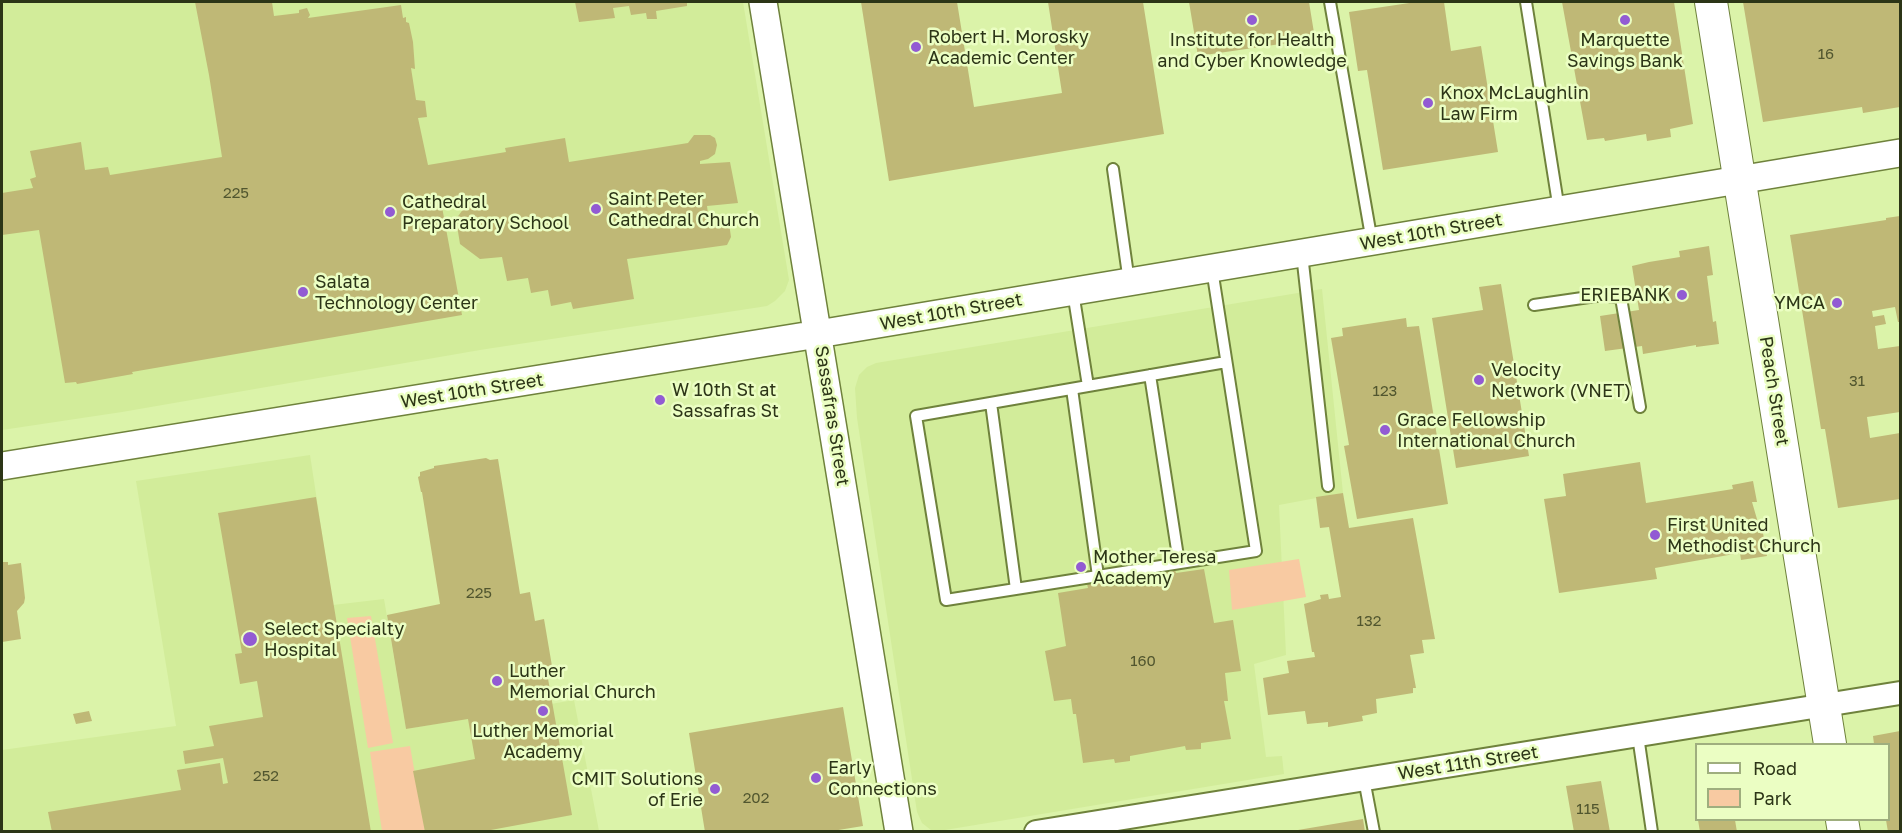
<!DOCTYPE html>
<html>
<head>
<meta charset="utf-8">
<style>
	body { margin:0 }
	#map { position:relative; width:1902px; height:833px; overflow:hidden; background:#dbf3a9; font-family:"Golos Text",sans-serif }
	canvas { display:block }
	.frame { position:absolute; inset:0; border:3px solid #2c3517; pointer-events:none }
	.legend { position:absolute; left:1695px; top:743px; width:195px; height:78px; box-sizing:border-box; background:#ebfec3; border:2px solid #9fae7e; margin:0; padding:8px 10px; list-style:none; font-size:18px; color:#2c3517 }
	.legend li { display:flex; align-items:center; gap:12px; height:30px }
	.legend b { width:30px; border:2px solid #9fae7e }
</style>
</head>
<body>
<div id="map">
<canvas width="1902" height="833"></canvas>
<div class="frame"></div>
<ul class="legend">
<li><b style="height:8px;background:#fff"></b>Road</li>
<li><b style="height:16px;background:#f8caa2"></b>Park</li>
</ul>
</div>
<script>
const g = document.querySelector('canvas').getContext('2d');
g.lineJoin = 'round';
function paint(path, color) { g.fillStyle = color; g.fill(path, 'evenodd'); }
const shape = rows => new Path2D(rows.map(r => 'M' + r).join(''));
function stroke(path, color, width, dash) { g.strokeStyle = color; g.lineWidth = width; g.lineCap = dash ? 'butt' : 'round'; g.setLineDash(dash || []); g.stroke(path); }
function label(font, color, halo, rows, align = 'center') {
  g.font = font + ' "Golos Text",sans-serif'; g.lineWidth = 5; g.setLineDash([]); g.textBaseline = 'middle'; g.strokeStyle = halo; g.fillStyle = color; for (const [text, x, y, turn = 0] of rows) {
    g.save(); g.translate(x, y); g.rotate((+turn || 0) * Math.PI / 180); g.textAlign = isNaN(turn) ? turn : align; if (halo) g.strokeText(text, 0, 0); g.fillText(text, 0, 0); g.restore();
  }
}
const built = shape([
	[2,2,743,2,789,280,785,291,775,301,767,306,480,350,122,412,2,430],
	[1322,289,1343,493,1279,505,1286,655,1254,664,1266,757,1282,756,1284,774,939,831,931,830,922,823,917,812,857,418,855,388,859,375,867,367,876,363],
	[310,455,333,605,384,599,406,729,574,700,599,831,2,831,2,750,176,726,136,481]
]);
const green = shape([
	[1299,559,1306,597,1232,610,1229,570],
	[371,616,393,743,368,748,347,618],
	[410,746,425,831,382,831,370,752]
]);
const building = shape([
	[195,2,272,2,274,16,299,13,299,10,307,8,310,15,308,18,401,5,403,18,406,17,406,22,409,23,413,42,415,69,411,68,416,100,425,101,427,117,418,118,428,165,506,152,505,148,565,138,569,162,688,143,694,135,710,135,715,138,717,145,715,154,708,159,700,161,700,164,730,162,738,203,707,206,709,221,717,217,722,218,729,223,731,237,727,245,627,259,634,299,573,309,571,302,551,306,548,290,531,293,528,278,507,281,502,257,480,259,460,244,456,219,467,204,442,207,462,315,132,372,133,374,77,384,76,382,65,383,39,230,2,235,2,193,33,188,30,179,36,177,30,151,81,142,85,170,108,167,110,175,222,157,209,75],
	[575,2,687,2,687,6,656,11,657,19,647,19,646,13,631,15,629,6,613,8,615,18,579,22],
	[861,2,957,2,974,107,1062,93,1048,2,1143,2,1164,134,889,181],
	[1189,2,1309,2,1315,39,1198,56],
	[1416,2,1444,2,1451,51,1481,46,1498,152,1383,170,1367,70,1358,71,1349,12],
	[1562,2,1674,2,1693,124,1670,129,1671,137,1647,141,1646,134,1605,141,1604,138,1587,140],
	[1743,2,1900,2,1900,107,1863,113,1862,107,1763,122],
	[1900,216,1900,322,1898,322,1895,307,1872,311,1873,317,1884,315,1886,324,1875,326,1878,349,1900,346,1900,412,1867,417,1870,438,1900,433,1900,499,1838,508,1825,429,1821,429,1790,235,1886,220,1886,218],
	[1709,246,1713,275,1707,276,1713,322,1716,321,1719,344,1696,347,1696,345,1643,354,1642,346,1605,351,1600,316,1639,310,1632,266,1649,262,1680,257,1679,251],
	[1501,284,1529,456,1456,468,1432,318,1483,310,1479,287],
	[1406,318,1407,327,1419,326,1448,504,1357,519,1344,446,1349,445,1331,338,1343,336,1342,328],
	[486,458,490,460,498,459,520,594,530,592,535,621,544,619,553,672,547,673,572,815,480,832,425,832,413,771,475,759,468,719,406,729,387,615,440,604,422,492,421,492,418,477,420,476,420,472,434,468,434,466],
	[1640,462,1646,503,1733,489,1732,485,1753,481,1757,502,1752,502,1759,526,1757,526,1758,533,1763,533,1767,556,1741,560,1740,553,1655,568,1657,579,1559,593,1544,499,1566,496,1563,474],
	[1343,493,1349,528,1413,518,1435,639,1422,640,1424,653,1410,655,1416,688,1413,688,1413,693,1376,699,1377,713,1362,716,1363,721,1328,727,1328,722,1307,724,1305,711,1268,715,1263,678,1289,673,1287,661,1315,657,1314,652,1312,652,1304,604,1321,599,1320,595,1328,594,1329,599,1341,597,1329,527,1320,528,1316,497],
	[316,497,371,832,52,832,48,812,181,790,177,770,220,763,223,784,228,783,223,758,185,764,183,751,214,746,209,726,263,717,257,681,240,684,235,654,242,653,218,513],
	[2,562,8,562,8,565,21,563,25,598,24,603,17,611,21,639,2,642],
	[1204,569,1214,623,1233,620,1241,671,1225,673,1228,701,1224,701,1231,739,1201,743,1201,749,1186,750,1185,746,1130,756,1130,761,1115,763,1114,759,1083,763,1076,714,1073,714,1071,699,1054,701,1045,651,1066,646,1058,593,1088,588,1087,584,1103,581,1104,585,1159,576,1159,572,1175,570,1176,573],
	[843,707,863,826,826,832,705,832,689,733],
	[89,711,92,721,76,724,73,714],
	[1900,731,1900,832,1888,832,1886,820,1888,820,1888,744,1874,744,1873,736],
	[1601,781,1610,832,1574,832,1566,786],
	[1363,819,1365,832,1298,832,1298,830],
	[1698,820,1735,820,1737,832,1700,832]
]);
const service = shape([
	[1330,2,1372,242],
	[1526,2,1559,210],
	[1113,169,1129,282],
	[1302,254,1328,486],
	[1073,292,1088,386,916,416,946,600,1256,551,1212,269],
	[1534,305,1603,295,1621,298,1640,407],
	[1150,375,1179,563],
	[1088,386,1226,362],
	[1072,389,1098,576],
	[991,403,1016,589],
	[1638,736,1652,832],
	[1364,779,1374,832]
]);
const minor = shape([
	[1036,832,1900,693]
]);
const tertiary = shape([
	[763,2,899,832],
	[2,466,818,334,1900,153]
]);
const secondary = shape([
	[1711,2,1830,744],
	[1842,820,1844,832]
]);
const markers = [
	[1252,20,6,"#925bd3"],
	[1625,20,6,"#925bd3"],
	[916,47,6,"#925bd3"],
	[1428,103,6,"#925bd3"],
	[596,209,6,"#925bd3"],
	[390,212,6,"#925bd3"],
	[303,292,6,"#925bd3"],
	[1682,295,6,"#925bd3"],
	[1837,303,6,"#925bd3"],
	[1479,380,6,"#925bd3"],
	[660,400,6,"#925bd3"],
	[1385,430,6,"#925bd3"],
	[1655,535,6,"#925bd3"],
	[1081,567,6,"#925bd3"],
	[250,639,8,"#925bd3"],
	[497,681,6,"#925bd3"],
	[543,711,6,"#925bd3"],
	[816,778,6,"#925bd3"],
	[715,789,6,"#925bd3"]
];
const numberNames = [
	["16",1826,54],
	["225",236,193],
	["31",1857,381],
	["123",1385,391],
	["225",479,593],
	["132",1369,621],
	["160",1143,661],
	["252",266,776],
	["202",756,798],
	["115",1588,809]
];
const poiNames = [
	["Robert H. Morosky",928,37],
	["Academic Center",928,58],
	["Institute for Health",1252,40,"center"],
	["and Cyber Knowledge",1252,61,"center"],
	["Marquette",1625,40,"center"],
	["Savings Bank",1625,61,"center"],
	["Knox McLaughlin",1440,93],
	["Law Firm",1440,114],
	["Saint Peter",608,199],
	["Cathedral Church",608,220],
	["Cathedral",402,202],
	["Preparatory School",402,223],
	["Salata",315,282],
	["Technology Center",315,303],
	["ERIEBANK",1670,295,"right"],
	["YMCA",1825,303,"right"],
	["Velocity",1491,370],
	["Network (VNET)",1491,391],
	["W 10th St at",672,390],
	["Sassafras St",672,411],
	["Grace Fellowship",1397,420],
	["International Church",1397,441],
	["First United",1667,525],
	["Methodist Church",1667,546],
	["Mother Teresa",1093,557],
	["Academy",1093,578],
	["Select Specialty",264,629],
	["Hospital",264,650],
	["Luther",509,671],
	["Memorial Church",509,692],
	["Luther Memorial",543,731,"center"],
	["Academy",543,752,"center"],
	["Early",828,768],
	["Connections",828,789],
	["CMIT Solutions",703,779,"right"],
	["of Erie",703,800,"right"]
];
const streetNames = [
	["West 10th Street",1431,232,-10],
	["West 10th Street",951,312,-10],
	["West 10th Street",472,391,-9],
	["Peach Street",1774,391,81],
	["Sassafras Street",832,416,81],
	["West 11th Street",1468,763,-9]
];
paint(built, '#d2ec9a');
paint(green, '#f8caa2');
paint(building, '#bfb876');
stroke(service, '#6f823c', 14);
stroke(minor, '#6f823c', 26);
stroke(tertiary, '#6f823c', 30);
stroke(secondary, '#6f823c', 34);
stroke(service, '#fff', 10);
stroke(minor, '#fff', 22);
stroke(tertiary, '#fff', 27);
stroke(secondary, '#fff', 32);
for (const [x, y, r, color] of markers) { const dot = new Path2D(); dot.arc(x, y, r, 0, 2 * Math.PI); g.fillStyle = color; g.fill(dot); stroke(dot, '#ebfec3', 2); }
label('15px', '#51562f', null, numberNames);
label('18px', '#2c3517', '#ebfec3', poiNames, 'left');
label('18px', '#2c3517', '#ebfec3', streetNames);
</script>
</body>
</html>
